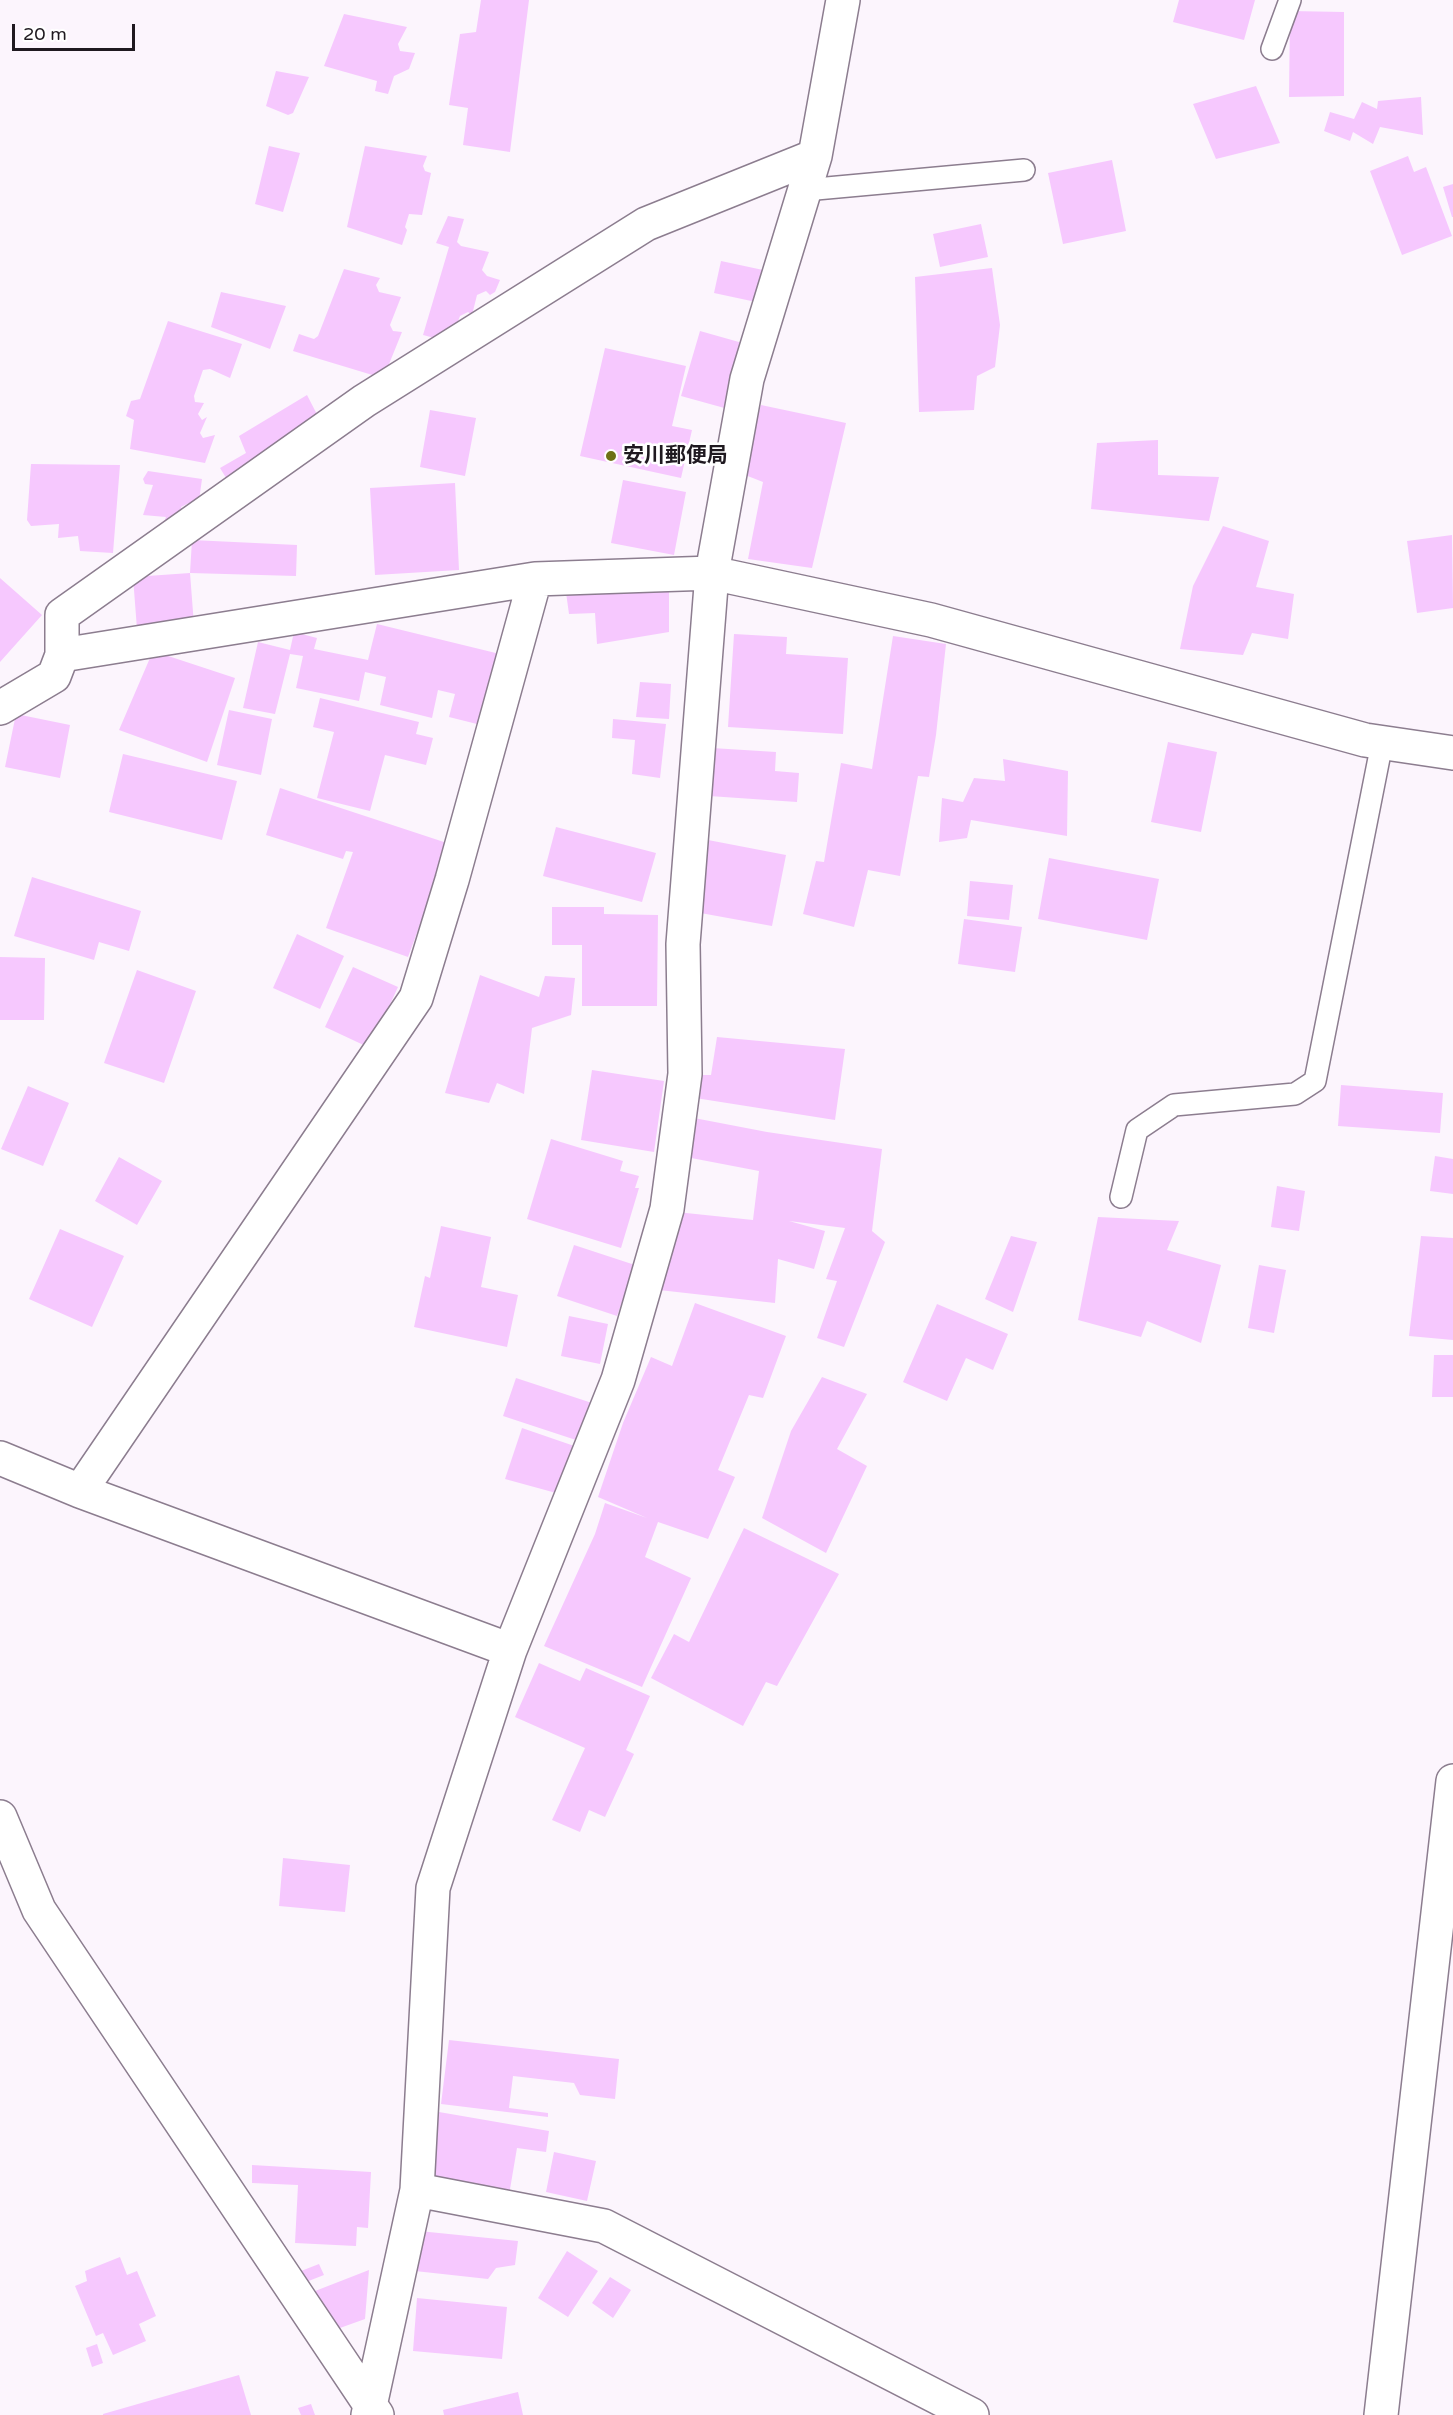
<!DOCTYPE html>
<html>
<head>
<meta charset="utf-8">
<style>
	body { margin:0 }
	#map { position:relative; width:1453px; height:2415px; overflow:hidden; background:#fcf5fd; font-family:"Varela Round",sans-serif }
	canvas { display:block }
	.scale { position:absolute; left:12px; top:24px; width:123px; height:27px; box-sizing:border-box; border:3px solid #1f1920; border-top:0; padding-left:8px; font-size:18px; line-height:21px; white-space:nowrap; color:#1f1920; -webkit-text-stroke:4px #fff; paint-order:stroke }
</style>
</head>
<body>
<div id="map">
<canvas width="1453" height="2415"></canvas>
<div class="scale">20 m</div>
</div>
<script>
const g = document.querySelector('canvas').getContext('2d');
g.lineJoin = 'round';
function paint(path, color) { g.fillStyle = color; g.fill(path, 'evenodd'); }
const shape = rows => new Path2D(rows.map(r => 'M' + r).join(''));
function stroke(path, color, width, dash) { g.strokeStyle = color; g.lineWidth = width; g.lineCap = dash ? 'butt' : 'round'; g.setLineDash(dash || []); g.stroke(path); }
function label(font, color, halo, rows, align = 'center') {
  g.font = font + ' "Varela Round","Noto Sans JP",sans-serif'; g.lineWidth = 5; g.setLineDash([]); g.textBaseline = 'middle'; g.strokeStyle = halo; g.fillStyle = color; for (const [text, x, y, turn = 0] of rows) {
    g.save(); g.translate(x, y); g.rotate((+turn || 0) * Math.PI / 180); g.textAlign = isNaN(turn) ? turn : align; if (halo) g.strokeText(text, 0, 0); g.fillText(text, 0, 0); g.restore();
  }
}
const building = shape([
	[481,0,529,0,510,152,463,145,468,108,449,105,460,34,476,32],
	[1179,0,1255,0,1244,40,1173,22],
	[1290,11,1344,12,1344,96,1289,97],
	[344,14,407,27,398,44,400,51,415,53,409,69,394,76,388,94,375,91,377,81,324,66],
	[276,71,309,77,293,113,288,115,266,106],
	[1256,86,1280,143,1216,159,1193,104],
	[1421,97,1423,135,1380,127,1373,144,1353,132,1350,141,1324,131,1330,112,1354,119,1362,102,1377,109,1378,101],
	[269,146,300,153,283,212,255,204],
	[365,146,427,156,423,166,425,171,431,173,422,215,409,214,405,227,407,230,402,245,347,227],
	[1408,156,1414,172,1426,167,1452,236,1402,255,1370,171],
	[1112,160,1126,231,1063,244,1048,173],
	[1453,184,1453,217,1452,217,1443,187],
	[448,216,464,219,457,242,461,246,489,252,482,270,487,276,500,280,495,292,490,295,486,291,477,295,472,315,468,312,460,316,450,342,423,335,449,247,436,243],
	[981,224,988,257,940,267,933,234],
	[721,261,763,270,756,302,714,293],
	[992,268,1000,325,995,367,977,376,974,410,919,412,915,277],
	[344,269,380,278,376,285,379,292,401,297,390,325,393,331,402,332,385,374,379,377,293,351,299,334,314,339,318,336],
	[221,292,286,306,270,349,211,327],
	[168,321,242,344,230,378,210,369,203,370,194,396,195,402,204,403,198,414,202,420,207,417,200,433,203,438,215,435,205,463,130,449,134,420,126,416,131,401,140,399],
	[700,331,746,344,728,409,681,396],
	[605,348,686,366,672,426,692,430,681,478,580,456],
	[307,395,323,426,231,486,220,468,246,453,239,436],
	[761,405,846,423,812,568,748,559,763,482,740,473],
	[430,410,476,418,465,476,420,467],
	[1158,440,1158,475,1219,477,1209,521,1091,509,1097,443],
	[31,464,120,465,113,553,80,551,78,536,58,538,59,524,31,526,27,520],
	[148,471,202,479,198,508,191,508,189,503,181,507,183,513,179,522,164,522,166,517,143,515,153,485,145,484,143,479],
	[623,480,686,492,674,555,611,543],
	[455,483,459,570,375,575,370,488],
	[1223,526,1269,541,1256,587,1294,594,1288,639,1252,633,1243,655,1180,649,1193,586],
	[1452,535,1453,608,1417,613,1407,541],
	[192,540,297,545,296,576,190,573,194,625,137,629,133,577,190,573],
	[669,573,669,632,597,644,595,613,569,614,564,578],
	[0,578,42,615,0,662],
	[377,624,504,655,485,726,449,717,455,694,438,690,432,718,380,705,386,677,365,672,359,701,296,688,303,656,290,654,275,714,243,708,258,642,290,650,294,632,317,638,314,649,368,660],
	[734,634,787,637,786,654,848,658,843,734,728,727],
	[893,636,946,644,936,735,929,777,918,776,900,876,868,870,854,927,803,914,816,861,824,862,841,763,872,769],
	[153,651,235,678,207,762,119,730],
	[640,682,671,684,669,719,636,717],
	[320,698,419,722,416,734,433,738,426,765,385,755,370,811,317,798,334,732,313,727],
	[229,710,272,719,261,775,217,765],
	[16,714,70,725,60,778,5,767],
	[613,719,666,724,660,778,632,774,635,740,612,738],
	[1168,742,1217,752,1201,832,1151,822],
	[712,748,776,752,775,771,799,773,797,802,709,796],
	[123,754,237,781,222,840,109,812],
	[1003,759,1068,771,1067,836,971,820,967,838,939,842,942,798,963,802,974,778,1005,781],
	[280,788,450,844,408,957,326,928,353,852,346,851,343,859,266,835],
	[556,827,656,853,642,902,543,876],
	[708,840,786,855,772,926,695,912],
	[1049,858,1159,879,1147,940,1038,919],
	[32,877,141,911,129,951,99,942,94,960,14,936],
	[970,881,1013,885,1009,920,967,916],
	[552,907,604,907,604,914,658,915,657,1006,582,1006,582,945,552,945],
	[964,919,1022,927,1015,972,958,964],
	[297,934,344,956,320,1009,273,988],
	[0,957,45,958,44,1020,0,1020],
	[353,967,398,987,370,1048,325,1027],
	[137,970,196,991,164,1083,104,1063],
	[480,975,539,997,545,976,575,978,571,1015,532,1028,524,1094,497,1083,489,1103,445,1093],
	[717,1037,845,1049,835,1120,689,1097,690,1075,711,1075],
	[592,1070,664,1081,654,1152,581,1140],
	[1341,1085,1443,1093,1440,1133,1338,1126],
	[28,1086,69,1103,43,1166,1,1149],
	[694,1118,767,1132,882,1149,872,1231,885,1242,844,1347,817,1338,837,1281,826,1279,845,1228,789,1221,825,1231,814,1269,778,1259,775,1303,659,1290,667,1211,753,1220,759,1171,686,1157],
	[551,1139,623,1161,620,1171,639,1176,635,1188,639,1188,621,1248,527,1219],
	[1435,1156,1453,1159,1453,1194,1430,1191],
	[119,1157,162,1181,137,1225,95,1201],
	[1277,1186,1305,1191,1299,1231,1271,1227],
	[1098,1217,1179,1221,1167,1250,1221,1265,1201,1343,1147,1321,1141,1337,1078,1320],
	[441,1226,491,1237,481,1287,518,1295,507,1347,414,1327,425,1276,430,1278],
	[60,1229,124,1256,92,1327,29,1299],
	[1011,1236,1037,1242,1013,1312,985,1299],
	[1421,1236,1453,1238,1453,1340,1409,1336],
	[574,1245,635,1265,617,1316,557,1296],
	[1259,1265,1286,1270,1274,1333,1248,1328],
	[695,1303,786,1336,763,1398,749,1395,718,1470,735,1477,708,1539,658,1522,645,1557,691,1578,642,1687,544,1646,595,1534,605,1503,647,1518,598,1497,623,1423,651,1357,672,1366],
	[937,1304,1008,1334,993,1370,966,1358,947,1401,903,1382],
	[569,1316,608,1324,600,1364,561,1356],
	[1434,1355,1453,1355,1453,1397,1432,1397],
	[822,1377,867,1394,837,1449,867,1466,826,1553,762,1518,791,1431],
	[516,1378,592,1403,579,1441,503,1416],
	[522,1428,583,1449,567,1496,505,1479],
	[744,1528,839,1574,777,1686,766,1682,743,1726,651,1678,674,1634,689,1642],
	[539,1663,580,1681,586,1668,650,1696,626,1750,634,1754,605,1817,589,1810,580,1832,552,1820,585,1748,515,1717],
	[283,1858,350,1865,345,1912,279,1906],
	[449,2040,619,2059,615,2099,580,2095,574,2083,513,2076,509,2108,548,2113,548,2117,441,2104],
	[439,2112,549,2131,546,2152,517,2148,509,2195,427,2182],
	[554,2152,596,2161,587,2201,546,2192],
	[252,2165,371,2172,368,2228,357,2227,356,2246,295,2243,298,2185,252,2183],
	[419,2231,518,2241,515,2265,496,2268,488,2279,415,2271],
	[567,2251,598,2271,568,2317,538,2298],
	[120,2257,127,2275,137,2271,156,2316,139,2324,146,2341,113,2355,103,2333,96,2336,75,2286,87,2281,85,2271],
	[319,2264,324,2275,306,2282,301,2271],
	[369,2270,365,2319,326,2333,310,2293],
	[610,2277,631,2290,613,2318,592,2303],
	[417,2298,507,2307,502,2359,413,2351],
	[97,2344,103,2363,92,2367,86,2348],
	[239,2375,251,2415,103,2415,103,2414],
	[518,2392,523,2415,444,2415,443,2410],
	[311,2404,315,2415,301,2415,298,2408]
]);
const lane = shape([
	[1272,49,1290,0],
	[805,190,1024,170],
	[1121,1197,1137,1130,1174,1105,1295,1094,1315,1081,1382,743]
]);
const street = shape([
	[62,655,535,579,712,573,931,620,1365,740,1453,753],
	[0,708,54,676,62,655,62,615,364,401,646,224,815,156],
	[0,1458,80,1491,510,1650],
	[80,1491,416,998,452,880,535,579],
	[0,1817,39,1910,377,2415],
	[417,2190,604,2226,972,2415],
	[368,2415,417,2190,433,1888,510,1650,618,1380,667,1209,685,1074,683,944,712,573,747,379,815,156,843,0],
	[1381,2415,1453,1781]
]);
const markers = [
	[611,456,6,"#6e7116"]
];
const poiNames = [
	["安川郵便局",623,456]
];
paint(building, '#f6c8fe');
stroke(lane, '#8c7d8f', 24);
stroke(street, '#8c7d8f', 36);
stroke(lane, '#fff', 21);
stroke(street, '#fff', 33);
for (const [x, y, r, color] of markers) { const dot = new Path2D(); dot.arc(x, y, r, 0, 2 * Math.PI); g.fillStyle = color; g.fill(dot); stroke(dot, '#fff', 2); }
label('bold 21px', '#1f1920', '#fff', poiNames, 'left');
</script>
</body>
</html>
